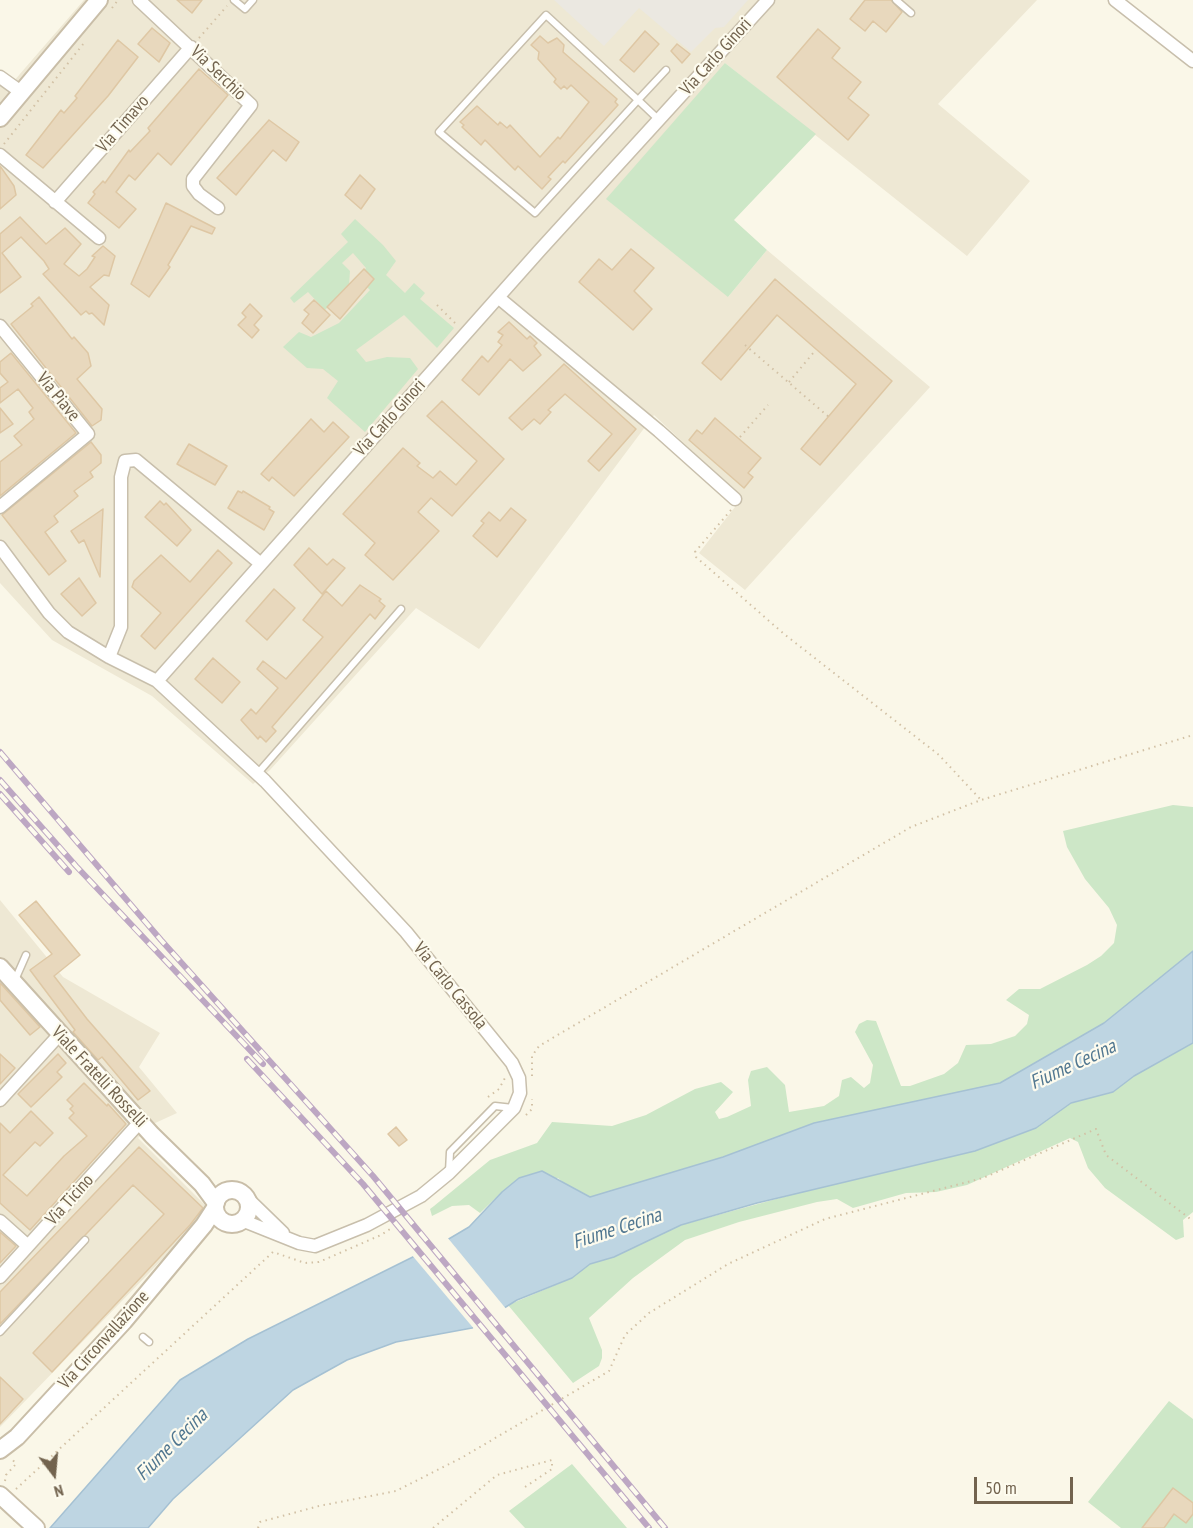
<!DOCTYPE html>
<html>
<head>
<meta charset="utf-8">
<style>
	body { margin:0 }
	#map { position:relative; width:1193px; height:1528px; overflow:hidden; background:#faf7e8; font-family:"PT Sans Narrow",sans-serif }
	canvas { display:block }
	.north { position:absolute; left:24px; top:1444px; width:60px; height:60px; -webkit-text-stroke:4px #fdfbee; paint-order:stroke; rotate:164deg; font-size:16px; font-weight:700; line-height:24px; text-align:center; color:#72634e }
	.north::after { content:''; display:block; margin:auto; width:21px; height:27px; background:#72634e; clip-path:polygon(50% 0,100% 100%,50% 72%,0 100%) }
	.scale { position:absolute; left:974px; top:1477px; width:99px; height:27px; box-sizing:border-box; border:3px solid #72634e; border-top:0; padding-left:8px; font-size:18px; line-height:21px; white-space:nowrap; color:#72634e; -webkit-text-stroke:4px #fdfbee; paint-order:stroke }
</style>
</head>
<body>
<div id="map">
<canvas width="1193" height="1528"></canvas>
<div class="north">N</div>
<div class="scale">50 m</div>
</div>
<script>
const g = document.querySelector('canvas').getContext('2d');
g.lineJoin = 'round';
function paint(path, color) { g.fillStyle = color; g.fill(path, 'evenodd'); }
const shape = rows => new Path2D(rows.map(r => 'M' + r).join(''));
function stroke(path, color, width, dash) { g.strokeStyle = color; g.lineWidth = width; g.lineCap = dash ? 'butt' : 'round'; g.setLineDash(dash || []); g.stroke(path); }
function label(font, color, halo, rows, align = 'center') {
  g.font = font + ' "PT Sans Narrow",sans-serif'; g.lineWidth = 4.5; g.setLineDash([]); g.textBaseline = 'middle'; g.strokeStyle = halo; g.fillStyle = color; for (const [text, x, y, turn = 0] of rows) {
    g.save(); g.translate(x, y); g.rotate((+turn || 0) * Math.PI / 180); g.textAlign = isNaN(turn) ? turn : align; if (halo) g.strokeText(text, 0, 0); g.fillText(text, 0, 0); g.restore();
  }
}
const residential = shape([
	[84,0,1037,0,938,104,1030,181,967,256,725,63,728,297,767,250,930,387,745,590,699,553,742,498,654,415,479,649,416,608,270,770,253,784,152,696,52,640,0,583,0,73,13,82],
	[0,900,63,977,160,1033,139,1067,177,1113,153,1124,138,1138,210,1210,0,1427]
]);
const industrial = shape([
	[554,0,748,0,724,27,715,28,691,52,639,8,604,46]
]);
const green = shape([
	[725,63,816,134,734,220,767,250,728,297,606,199],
	[355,219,383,245,396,261,386,275,405,293,414,283,425,293,420,299,454,328,437,348,404,315,356,350,366,362,387,357,410,358,418,369,365,432,327,398,338,381,323,369,307,368,283,347,299,332,311,337,339,323,370,290,359,279,366,268,353,253,342,263,350,271,349,285,325,310,308,292,294,303,290,298,348,242,341,234],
	[1173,805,1193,807,1193,951,1104,1023,1000,1083,814,1123,723,1157,590,1197,571,1189,558,1178,502,1192,480,1213,469,1205,452,1206,432,1216,430,1209,434,1206,490,1160,537,1143,552,1122,612,1126,646,1115,695,1089,721,1082,733,1092,715,1112,719,1119,727,1117,751,1106,748,1080,751,1071,767,1067,785,1085,789,1112,824,1106,839,1096,842,1080,851,1077,864,1088,870,1083,873,1065,855,1032,859,1024,867,1020,876,1021,901,1086,910,1086,944,1074,958,1063,966,1045,991,1044,1015,1036,1027,1024,1029,1015,1006,1000,1019,989,1040,989,1087,965,1101,956,1114,943,1117,925,1109,908,1085,879,1067,847,1063,831],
	[1193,1043,1193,1212,1183,1220,1184,1237,1176,1240,1105,1188,1088,1168,1078,1142,1070,1138,967,1185,936,1192,906,1193,853,1208,837,1199,817,1202,739,1222,685,1240,633,1278,589,1318,602,1350,602,1358,599,1366,573,1383,508,1305,572,1278,590,1264,614,1257,681,1225,1036,1128,1071,1103,1113,1092,1134,1076],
	[1169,1401,1193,1419,1193,1528,1121,1528,1088,1502],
	[572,1464,627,1528,525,1528,509,1511]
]);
const water = shape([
	[1193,951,1193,1043,1134,1076,1113,1092,1071,1103,1036,1128,975,1151,757,1203,681,1225,614,1257,590,1264,572,1278,517,1300,472,1328,396,1342,347,1360,293,1390,173,1499,148,1528,50,1528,180,1380,248,1339,447,1240,469,1227,502,1192,519,1178,542,1171,590,1197,723,1157,814,1123,1000,1083,1104,1023,1193,951]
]);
const pier = shape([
	[447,1237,507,1310,475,1330,411,1254]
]);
const building = shape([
	[177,0,202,0,192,13,177,0],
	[865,0,891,0,902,12,886,32,873,21,865,31,850,19,865,0],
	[152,28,170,43,159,62,138,44,152,28],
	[818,29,840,48,832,58,861,82,848,98,869,115,848,140,777,77,818,29],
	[645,31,659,44,634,72,620,60,645,31],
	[540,36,548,43,557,38,564,45,563,52,617,99,615,102,618,105,565,163,563,161,548,177,551,179,542,189,518,166,515,170,485,140,481,145,462,127,464,125,460,122,477,106,498,125,500,122,507,128,510,125,540,157,558,137,560,139,589,102,571,85,567,89,564,86,561,89,554,82,556,79,538,59,539,52,531,45,540,36],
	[118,40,138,57,108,96,43,168,26,155,61,110,64,113,77,98,75,96,118,40],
	[677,44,690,54,682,63,671,51,677,44],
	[199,69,228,95,171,165,158,153,135,180,129,175,116,192,136,209,119,228,88,203,95,194,93,192,103,181,105,183,129,150,130,152,150,131,148,128,199,69],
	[269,120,299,142,286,161,273,150,236,195,217,178,269,120],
	[0,166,14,186,16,195,0,209,0,166],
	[360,175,375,189,361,209,345,195,360,175],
	[166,203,215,228,212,234,191,226,168,265,170,267,149,297,131,284,166,203],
	[20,217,46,244,65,228,81,244,64,264,79,276,87,269,95,257,92,256,103,246,115,256,109,276,104,275,90,287,109,305,104,325,92,313,89,314,86,311,81,315,43,274,49,269,44,261,21,237,2,253,21,277,0,293,0,234,20,217],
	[631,249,654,268,634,291,652,309,633,330,579,282,599,259,612,270,631,249],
	[364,269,374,279,340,319,327,307,364,269],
	[775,279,892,381,820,465,801,449,856,384,777,315,721,380,702,363,775,279],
	[39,297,72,339,74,337,88,353,91,366,77,379,102,409,101,420,92,426,11,324,33,306,31,304,39,297],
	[314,300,330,315,313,333,302,323,309,314,304,310,314,300],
	[250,304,262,316,254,325,259,330,252,338,238,325,246,317,242,313,250,304],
	[509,322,527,339,530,336,537,343,534,346,541,355,523,371,510,359,479,395,462,380,482,356,488,362,502,345,498,342,503,335,498,332,509,322],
	[11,353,76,433,0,496,0,462,22,445,14,436,34,419,29,412,33,408,18,389,0,403,0,388,8,382,0,373,0,362,11,353],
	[564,364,636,429,599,471,588,461,612,434,565,394,548,410,551,412,540,424,534,419,522,430,509,418,564,364],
	[442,401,504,459,452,516,431,498,418,512,439,531,393,580,365,555,375,543,343,514,403,448,420,463,417,466,433,478,440,471,456,485,477,461,427,416,442,401],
	[0,408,13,424,0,433,0,408],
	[715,418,761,458,748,473,753,477,744,488,689,440,697,430,702,434,715,418],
	[311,419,324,432,333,422,349,437,294,496,272,477,269,481,261,474,311,419],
	[91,442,101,455,101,463,90,472,93,477,74,491,78,496,54,516,58,522,45,532,66,561,49,575,2,515,91,442],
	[189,444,227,466,215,485,177,464,189,444],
	[238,491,242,493,243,491,270,507,269,509,274,512,264,530,228,508,238,491],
	[160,501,164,505,166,503,191,530,177,546,145,517,160,501],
	[511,508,526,520,497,557,473,536,484,523,481,521,489,512,500,521,511,508],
	[103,509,101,552,100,577,84,540,79,543,71,531,103,509],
	[309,548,327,565,333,559,345,568,322,594,294,565,309,548],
	[218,550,232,563,155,649,141,636,161,613,132,587,134,581,161,555,190,582,218,550],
	[79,578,96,603,82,616,61,594,79,578],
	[360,585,381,599,379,601,385,606,375,619,370,614,324,667,272,727,276,731,266,742,260,736,258,739,241,720,251,709,256,714,278,688,257,669,263,661,286,679,323,637,303,620,326,591,342,606,360,585],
	[274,589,295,608,267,640,246,621,274,589],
	[213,658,240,682,222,703,195,679,213,658],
	[36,901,80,955,54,976,87,1019,150,1091,138,1100,102,1057,98,1060,73,1032,75,1030,30,970,52,954,19,915,36,901],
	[0,983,40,1027,30,1035,0,1000,0,983],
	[0,1054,15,1068,0,1084,0,1054],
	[58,1054,66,1063,57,1072,62,1077,31,1107,18,1094,58,1054],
	[84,1083,107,1106,108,1104,126,1124,30,1230,0,1203,0,1123,10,1133,31,1111,53,1133,40,1146,35,1142,3,1175,27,1196,64,1156,87,1136,69,1118,74,1113,70,1109,73,1106,67,1100,84,1083],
	[396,1127,407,1140,399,1146,388,1134,396,1127],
	[139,1147,203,1208,190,1225,52,1372,33,1353,164,1214,133,1185,0,1324,0,1292,139,1147],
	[0,1232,16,1246,0,1263,0,1232],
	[0,1377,23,1399,0,1424,0,1377],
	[1173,1488,1193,1503,1193,1514,1186,1523,1174,1514,1164,1528,1142,1528,1173,1488]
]);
const path = shape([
	[112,8,118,0],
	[199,38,227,6],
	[4,144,84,43],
	[437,305,458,326],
	[745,345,830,418],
	[789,382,814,352],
	[740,437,768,405],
	[731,510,695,552,696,557,784,634,939,755,981,800],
	[532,1076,532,1056,539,1046,911,827,981,800,1193,735],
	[488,1097,499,1089,505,1078],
	[526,1115,532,1109,532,1099],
	[5,1481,6,1475,16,1464,12,1459],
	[16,1489,273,1252,305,1263,319,1262,381,1235,393,1227],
	[258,1528,260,1522,319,1506,396,1491,463,1457,609,1371,625,1335,649,1313,728,1264,825,1219,983,1178,1096,1129,1106,1155,1193,1221],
	[433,1528,497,1475,552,1460,552,1469,522,1489]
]);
const lane = shape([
	[234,0,245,9,253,0],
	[896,0,911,13],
	[659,120,638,100,546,15,439,132,535,213,638,100,666,70],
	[258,773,401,609],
	[15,980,26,955],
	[449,1172,450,1152,495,1106,513,1108],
	[0,1332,85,1240],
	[143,1337,149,1342]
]);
const street = shape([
	[139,0,251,105,193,179,193,186,199,194,218,208],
	[1115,0,1193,61],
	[0,77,21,92],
	[0,155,99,238],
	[55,202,191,47],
	[499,298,659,431,735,499],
	[0,326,88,434,0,507],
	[0,547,49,613,68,632,109,657,157,681,265,781,406,932,512,1063,519,1078,520,1093,514,1108,449,1173,421,1196,367,1225,315,1246,299,1243,244,1221],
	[109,657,121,627,121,477,125,461,136,460,261,564],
	[157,681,540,250,768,0],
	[0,1100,59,1035],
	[249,1200,283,1233],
	[0,1221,28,1246],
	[0,1277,140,1122]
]);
const secondary = shape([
	[0,118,99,0],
	[0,967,152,1135,202,1184,216,1203],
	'215 1207a17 17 0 1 1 34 0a17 17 0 1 1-34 0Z',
	[0,1450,17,1437,124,1321,204,1225,215,1208],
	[0,1495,36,1528]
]);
const rail = shape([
	[0,752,161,940,373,1176,665,1528],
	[0,780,76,866,263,1064],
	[0,794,69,872],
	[247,1059,363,1184,649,1528]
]);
const streetNames = [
	["Via Carlo Ginori",716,57,-48],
	["Via Serchio",218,73,44],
	["Via Timavo",123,124,-49],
	["Via Piave",58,397,51],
	["Via Carlo Ginori",390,418,-48],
	["Via Carlo Cassola",450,986,51],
	["Viale Fratelli Rosselli",99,1077,47],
	["Via Ticino",70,1200,-48],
	["Via Circonvallazione",104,1340,-48]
];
const waterNames = [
	["Fiume Cecina",1073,1065,-25],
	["Fiume Cecina",617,1229,-18],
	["Fiume Cecina",172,1445,-45]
];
paint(residential, '#eee8d4');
paint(industrial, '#ebe8e1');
paint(green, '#cde7c7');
paint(water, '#bed5e2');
stroke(water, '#a5c1d3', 1.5);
paint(pier, '#faf7e8');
paint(building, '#e8d8bd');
stroke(building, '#dec7a4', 1.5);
stroke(lane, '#c8bfac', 9);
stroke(street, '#c8bfac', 15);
stroke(secondary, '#c9bea8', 20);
stroke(path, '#d2c1a5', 2, [1.5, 4.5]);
stroke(lane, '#fff', 6);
stroke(street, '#fff', 12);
stroke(secondary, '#fff', 16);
stroke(rail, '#bda7c3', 6);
stroke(rail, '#fdfbee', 4, [11]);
label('18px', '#72634e', '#fdfbee', streetNames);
label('italic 20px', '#517790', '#fdfbee', waterNames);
</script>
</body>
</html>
